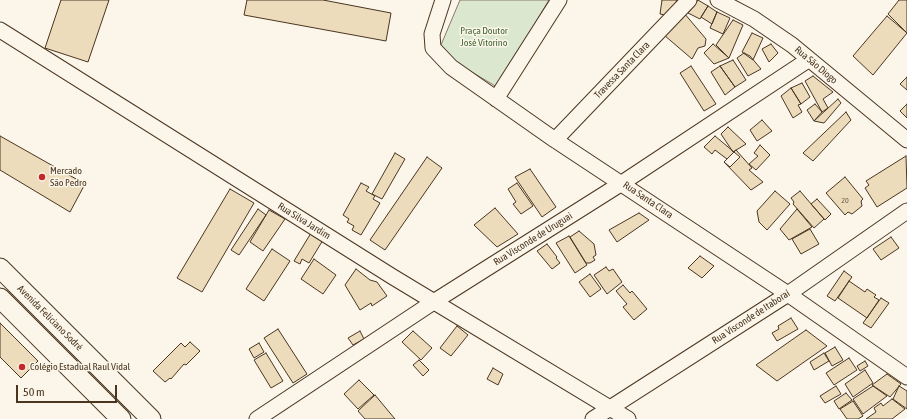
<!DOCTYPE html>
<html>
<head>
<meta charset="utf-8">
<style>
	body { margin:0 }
	#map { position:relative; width:907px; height:419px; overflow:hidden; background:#fbf6e9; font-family:"Asap Condensed",sans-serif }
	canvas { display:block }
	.scale { position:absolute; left:16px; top:385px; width:101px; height:18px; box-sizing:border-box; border:2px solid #4a3520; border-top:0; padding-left:5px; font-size:12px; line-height:14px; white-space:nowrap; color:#4a3520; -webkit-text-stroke:3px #fbf6e9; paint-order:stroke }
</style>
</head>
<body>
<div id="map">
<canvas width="907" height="419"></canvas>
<div class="scale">50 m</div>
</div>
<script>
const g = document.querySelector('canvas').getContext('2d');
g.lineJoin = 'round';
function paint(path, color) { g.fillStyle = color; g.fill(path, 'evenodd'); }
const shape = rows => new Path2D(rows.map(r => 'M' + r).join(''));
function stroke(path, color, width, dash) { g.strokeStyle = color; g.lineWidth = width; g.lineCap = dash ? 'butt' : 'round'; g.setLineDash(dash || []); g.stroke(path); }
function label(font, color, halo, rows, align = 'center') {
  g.font = font + ' "Asap Condensed",sans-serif'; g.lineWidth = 3; g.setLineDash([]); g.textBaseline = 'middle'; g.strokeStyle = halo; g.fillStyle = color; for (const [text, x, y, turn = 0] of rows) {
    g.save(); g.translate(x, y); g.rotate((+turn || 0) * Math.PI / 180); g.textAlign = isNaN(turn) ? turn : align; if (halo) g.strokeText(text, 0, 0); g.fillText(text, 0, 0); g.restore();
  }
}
const green = shape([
	[460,0,549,0,497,87,438,52,460,0]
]);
const building = shape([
	[61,0,109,0,88,62,45,48,61,0],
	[247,0,323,0,391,13,386,41,244,15,247,0],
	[662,0,677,0,670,16,660,14,662,0],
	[698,0,708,6,700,19,688,13,698,0],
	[899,0,907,0,907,33,888,14,899,0],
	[708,6,717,12,712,24,701,17,708,6],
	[717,12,730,18,723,34,710,28,717,12],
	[684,13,706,39,705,46,698,48,692,59,664,35,684,13],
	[887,16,907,33,873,75,853,56,887,16],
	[733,20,743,25,729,58,716,45,733,20],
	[752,33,763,38,753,60,742,52,752,33],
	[713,44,729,58,714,64,704,53,713,44],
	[771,44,778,53,769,62,762,49,771,44],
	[744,53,750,56,761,69,748,76,737,58,744,53],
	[733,60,746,80,735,87,720,66,733,60],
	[691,66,716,104,704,111,680,73,691,66],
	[720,66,735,87,725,95,711,72,720,66],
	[813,76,833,92,823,99,828,108,822,112,805,81,813,76],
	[907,77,907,90,900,84,907,77],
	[802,83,810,97,801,104,791,88,802,83],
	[791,88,801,104,798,105,802,112,793,118,781,96,791,88],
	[838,99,841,103,824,123,814,121,838,99],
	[815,104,822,112,814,121,807,110,815,104],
	[907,104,907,118,900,111,907,104],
	[846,112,851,120,813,161,803,153,846,112],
	[762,120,772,131,757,141,750,130,762,120],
	[728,127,746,144,733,152,721,134,728,127],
	[0,136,85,184,70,212,0,170,0,136],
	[715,136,740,157,730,167,724,162,727,159,715,150,712,154,704,147,715,136],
	[760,145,770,155,756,170,749,164,758,156,754,153,760,145],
	[736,150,752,168,749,170,763,182,751,190,724,162,736,150],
	[395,153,405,159,382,199,372,194,395,153],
	[906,156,907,188,877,207,865,188,869,185,866,181,906,156],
	[427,157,442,168,385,250,370,240,427,157],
	[530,169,556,207,542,217,515,177,530,169],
	[845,177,863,199,861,201,862,206,852,214,848,212,845,215,826,193,845,177],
	[361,183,369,187,366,191,375,196,373,199,380,203,361,235,352,230,354,226,347,222,349,219,343,215,361,183],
	[517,183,533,206,521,214,513,204,516,202,508,189,517,183],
	[230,189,254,203,202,292,177,278,230,189],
	[775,191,790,204,767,230,759,222,757,211,775,191],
	[800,191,824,219,814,228,793,204,794,202,791,198,800,191],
	[817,199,831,214,825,220,811,204,817,199],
	[495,208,518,234,497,247,474,225,495,208],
	[258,209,266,215,239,255,231,250,258,209],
	[797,209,812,227,789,240,780,229,797,209],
	[269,210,285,219,263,251,250,242,269,210],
	[639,213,649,220,617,242,609,230,639,213],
	[810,229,819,244,801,254,792,239,810,229],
	[579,231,594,244,596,255,593,257,595,260,590,263,586,263,570,237,579,231],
	[311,233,323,240,309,263,302,259,300,264,294,261,311,233],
	[569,236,587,265,575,273,556,243,569,236],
	[891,237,899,248,881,260,873,249,891,237],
	[547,244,557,257,556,258,560,263,552,269,537,251,547,244],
	[272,249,290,261,264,301,246,289,272,249],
	[700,256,714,266,702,278,688,268,700,256],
	[314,259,336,275,323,294,301,279,314,259],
	[606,267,609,271,613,269,622,282,607,294,594,275,606,267],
	[356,269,370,280,377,282,387,296,372,306,371,303,360,310,345,285,356,269],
	[844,271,852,277,835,301,827,296,844,271],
	[590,274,601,289,590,297,579,282,590,274],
	[849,281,865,292,867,289,876,295,874,297,879,300,867,318,838,298,849,281],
	[623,285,630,293,632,291,647,309,634,320,623,307,627,304,616,291,623,285],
	[881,298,889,303,871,328,863,323,881,298],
	[791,318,798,329,777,341,772,333,779,329,778,326,791,318],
	[0,323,38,361,21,378,0,357,0,323],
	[457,326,468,335,451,356,440,348,457,326],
	[278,329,307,374,293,383,264,338,278,329],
	[806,330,827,346,777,381,756,365,806,330],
	[360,331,364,339,353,345,348,338,360,331],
	[413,331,432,348,421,360,402,342,413,331],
	[190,342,200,351,186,365,184,364,171,379,170,378,165,382,153,371,181,343,185,347,190,342],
	[259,343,264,352,254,358,249,349,259,343],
	[835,347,843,360,832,366,825,353,835,347],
	[266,353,283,381,271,388,254,360,266,353],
	[824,353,829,361,814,370,810,362,824,353],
	[849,358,857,370,834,385,826,373,849,358],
	[419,360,429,370,423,376,413,365,419,360],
	[865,361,868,366,860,371,857,366,865,361],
	[493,368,503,374,498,385,487,379,493,368],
	[865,370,873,383,853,397,845,384,865,370],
	[887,374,901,384,890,397,872,385,887,374],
	[359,380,374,395,358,409,344,394,359,380],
	[836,386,841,394,825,403,820,396,836,386],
	[873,386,887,396,863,414,853,399,873,386],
	[899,386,907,391,907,409,893,399,899,386],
	[846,393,852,400,839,409,834,401,846,393],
	[375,395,395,419,365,419,358,411,375,395],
	[892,399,905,409,892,419,866,419,876,412,874,408,881,403,883,406,892,399],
	[853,401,863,416,858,419,847,419,840,409,853,401]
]);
const minor = shape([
	[443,0,432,34,433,48,451,67,555,140,788,294,907,377],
	[718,0,754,19,792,45,907,140],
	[0,30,393,277,628,419],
	[496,99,559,0],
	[555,140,689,0],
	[257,419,435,301,622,183,808,60],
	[593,419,788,294,907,211]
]);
const major = shape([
	[0,268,151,419],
	[0,298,121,419]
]);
const markers = [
	[42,177,4,"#c62828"],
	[22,367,4,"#c62828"]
];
const numberNames = [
	["20",845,200]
];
const parkNames = [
	["Praça Doutor",484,31],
	["José Vitorino",484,43]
];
const streetNames = [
	["Rua São Diogo",816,65,40],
	["Travessa Santa Clara",622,70,-46],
	["Rua Santa Clara",648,200,34],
	["Rua Silva Jardim",304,221,32],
	["Rua Visconde de Uruguai",533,239,-32],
	["Rua Visconde de Itaboraí",751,317,-33],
	["Avenida Feliciano Sodré",50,318,45]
];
const poiNames = [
	["Mercado",50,171],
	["São Pedro",50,183],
	["Colégio Estadual Raul Vidal",30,367]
];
paint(green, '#dce7d0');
stroke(green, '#887966', 1);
paint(building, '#ecdcbc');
stroke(building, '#4a3520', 1);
stroke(minor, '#4a3520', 17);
stroke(major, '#4a3520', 21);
stroke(minor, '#fbf6e9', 15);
stroke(major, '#fbf6e9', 19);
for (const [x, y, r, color] of markers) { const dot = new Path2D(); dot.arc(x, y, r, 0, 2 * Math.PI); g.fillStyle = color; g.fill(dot); stroke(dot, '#fbf6e9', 1.5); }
label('8px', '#725f47', null, numberNames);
label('10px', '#436837', '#fbf6e9', parkNames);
label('10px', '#4a3520', '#fbf6e9', streetNames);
label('10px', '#4a3520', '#fbf6e9', poiNames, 'left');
</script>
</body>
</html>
